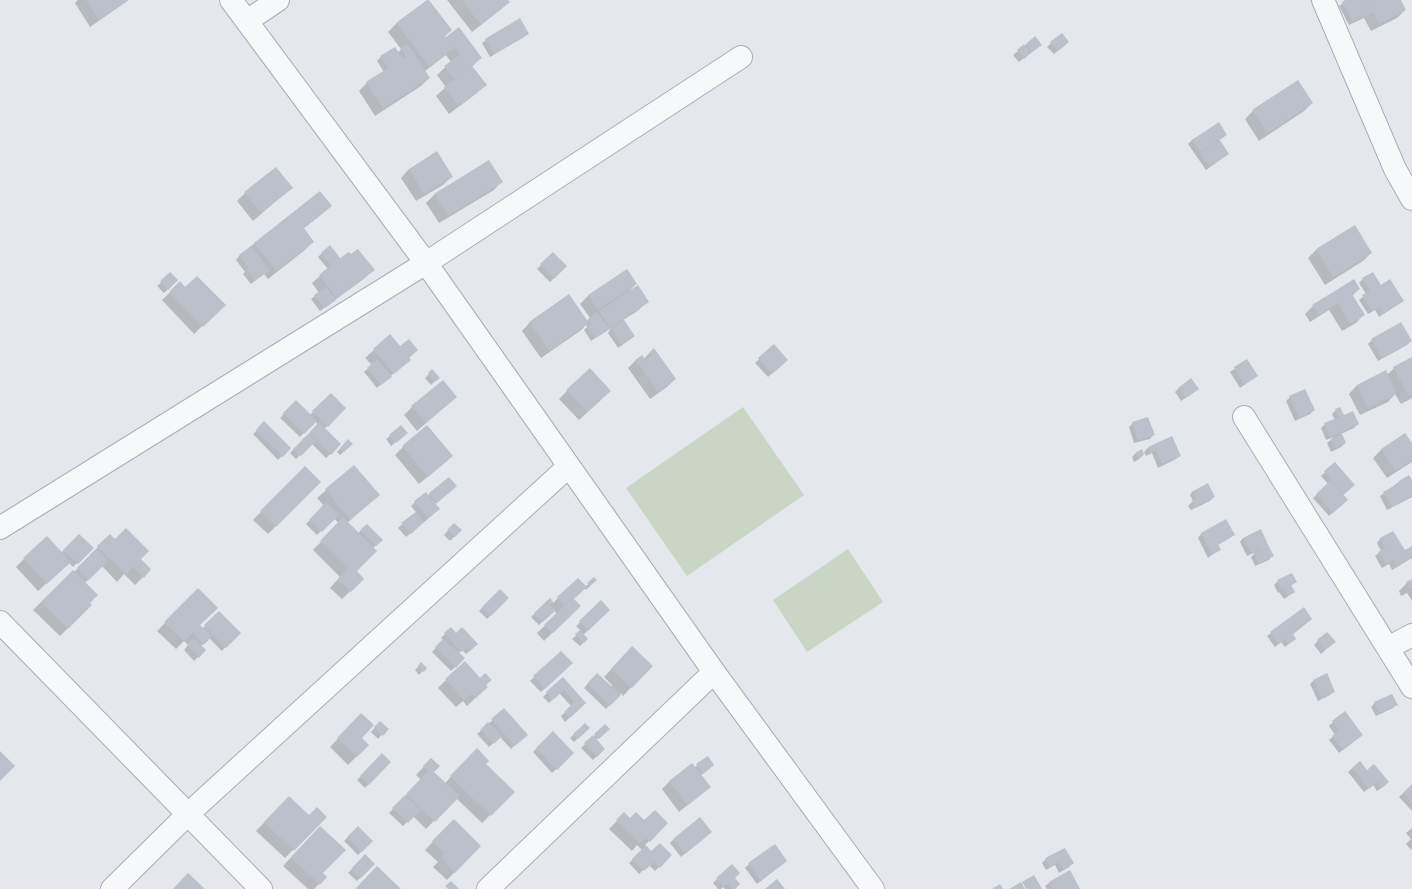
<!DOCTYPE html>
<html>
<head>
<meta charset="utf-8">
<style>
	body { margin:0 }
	canvas { display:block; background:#e4e7ec }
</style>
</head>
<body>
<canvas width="1412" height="889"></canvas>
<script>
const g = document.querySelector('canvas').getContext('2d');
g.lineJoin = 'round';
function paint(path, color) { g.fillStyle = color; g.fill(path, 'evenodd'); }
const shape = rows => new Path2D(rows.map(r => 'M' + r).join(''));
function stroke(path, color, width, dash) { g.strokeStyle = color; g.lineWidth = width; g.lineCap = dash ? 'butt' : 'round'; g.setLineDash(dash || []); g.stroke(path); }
const green = shape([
	[743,407,804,495,687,576,626,488],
	[848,549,883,602,807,652,773,600]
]);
const shadow = shape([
	[78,0,129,0,90,27,75,3],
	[428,0,445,38,459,28,480,58,472,67,485,85,477,93,449,114,436,96,446,87,437,75,451,62,446,55,425,71,429,78,421,86,375,116,359,91,367,83,384,72,377,61,381,57,398,53,401,49,388,32,396,24],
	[447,0,507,0,508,2,500,10,472,32],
	[1348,0,1400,0,1405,10,1397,18,1371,31,1364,18,1349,25,1339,6],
	[528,33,524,37,490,57,482,43,486,40],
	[1051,43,1064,46,1054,54,1047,47],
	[1027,44,1036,49,1019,62,1013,55],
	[1312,103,1304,111,1259,141,1245,119,1253,111],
	[1218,124,1226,135,1219,140,1228,154,1206,170,1188,144,1192,140],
	[409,169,452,176,443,185,416,201,401,178],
	[502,181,494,190,439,223,426,203,434,195],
	[291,188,253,221,237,201,245,193],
	[330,206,322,214,303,229,313,241,305,250,268,279,264,274,251,284,243,274,245,272,236,260,239,256,255,243],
	[1355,226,1371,253,1363,261,1325,285,1308,258,1316,250],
	[322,253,373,269,365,278,320,311,311,299,319,293,312,283,328,269,318,257],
	[553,253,566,266,550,282,537,269],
	[626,270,636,284,630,290,647,301,639,310,623,320,634,336,618,348,608,333,611,328,591,341,584,330,587,327,586,325,580,331,541,358,522,331,530,322,587,321,590,318,580,304,588,296],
	[170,274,177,280,164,293,157,286],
	[1363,279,1381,286,1403,301,1379,317,1375,310,1368,314,1359,300,1366,294,1359,283],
	[180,283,185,289,224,305,194,334,162,300],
	[1359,289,1352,296,1364,314,1356,323,1342,331,1329,310,1310,322,1305,314,1313,306],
	[1401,324,1411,341,1407,345,1378,361,1368,344,1372,340],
	[390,336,409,360,377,388,364,372,372,365,365,358],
	[774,346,783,364,768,377,755,363],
	[650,352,675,379,667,387,650,399,628,368,636,360,644,359],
	[1412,358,1412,398,1401,404,1395,394,1388,402,1360,415,1349,394,1357,385,1385,372,1387,375,1394,368],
	[1247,360,1257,376,1240,388,1230,372],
	[432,371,438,378,431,385,425,378],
	[1179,388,1194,392,1181,401,1175,392],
	[567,391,602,399,579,420,559,399],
	[331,394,345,408,324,429,340,444,326,458,312,444,296,459,290,453,318,425,315,421,300,437,280,418,296,401,310,415],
	[456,397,417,431,404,415,412,407],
	[1290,397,1314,410,1310,414,1295,421,1286,401],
	[1336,410,1358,424,1354,428,1341,434,1345,443,1341,447,1331,452,1327,443,1334,437,1326,440,1321,428,1325,424,1335,420,1332,414],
	[264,423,290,448,278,460,253,434],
	[1133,423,1153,435,1150,439,1134,443,1129,427],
	[390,436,403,436,391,446,386,439],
	[1172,437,1180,456,1176,459,1158,468,1152,453,1146,456,1144,452,1148,448],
	[348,440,352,444,340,455,337,452],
	[1412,445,1412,462,1387,478,1373,458,1382,449],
	[403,447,452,456,419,484,395,455],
	[1135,454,1143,455,1139,459,1134,462,1132,457],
	[1335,463,1350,489,1343,495,1343,504,1329,516,1313,498,1328,484,1321,476],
	[354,466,379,495,347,523,358,533,367,525,382,540,373,548,355,571,363,579,342,599,330,588,340,577,313,550,339,524,334,518,317,535,306,524,324,506,317,498],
	[305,467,320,482,268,534,253,520],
	[1400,481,1412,482,1412,497,1387,510,1380,496],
	[452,490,435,504,435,513,406,537,398,528,416,512,411,506,415,502,430,494],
	[1193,491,1214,497,1210,501,1191,510,1188,506,1193,501,1190,495],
	[1226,521,1233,535,1230,538,1218,545,1220,549,1208,558,1198,538,1201,534],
	[454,524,461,530,450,541,444,535],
	[1393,532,1404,552,1412,547,1412,558,1392,570,1389,564,1382,568,1375,556,1381,551,1377,543,1380,539],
	[79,535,92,548,73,567,69,563,38,591,16,567,24,559,61,553],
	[110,535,150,570,135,585,124,574,117,582,102,566,85,583,89,603,91,605,60,636,33,610,73,571,74,572,91,556,90,555],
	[1243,538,1267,544,1262,549,1272,556,1269,560,1255,566,1251,557,1256,552,1247,556,1240,542],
	[1291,574,1295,582,1291,586,1294,592,1284,599,1279,592,1278,593,1274,585,1278,581],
	[594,579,592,584,586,590,584,588,573,599,572,614,544,641,537,633,557,614,554,610,539,625,531,617,550,599,553,603,558,598,585,587],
	[1412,580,1412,601,1407,593,1401,596,1399,591,1407,583],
	[198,590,199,625,202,629,219,612,239,633,222,651,209,638,201,646,205,650,194,661,184,650,188,645,184,641,176,649,157,631],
	[500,590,507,598,487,619,479,611],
	[601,602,609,610,583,635,587,639,580,646,572,639,581,631,576,626],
	[1311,619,1292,635,1295,639,1285,647,1281,642,1275,647,1267,636,1271,633],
	[451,628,456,634,473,648,466,654,462,650,459,653,464,658,451,671,432,652,443,640,441,638],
	[1318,641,1334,642,1321,654,1314,645],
	[561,652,571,663,541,692,530,681],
	[624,656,651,666,623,696,621,693,606,709,584,688,597,674,611,687,612,685,604,677],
	[421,664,426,668,419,675,415,670],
	[562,678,585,703,565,722,561,716,571,706,559,693,549,703,543,697],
	[446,680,485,685,487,687,467,706,463,701,456,707,438,688],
	[1314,680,1334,691,1330,695,1318,701,1310,684],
	[1375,703,1396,704,1393,708,1376,716,1371,707],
	[504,710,523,738,511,749,500,737,489,747,477,734],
	[361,714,361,738,368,745,348,765,330,747],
	[380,722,387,729,378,739,371,732],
	[1333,722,1358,738,1339,753,1329,740,1335,735,1329,726],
	[585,724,589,728,574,742,570,738],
	[605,726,608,729,596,740,604,749,593,760,581,748],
	[553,733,573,753,552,773,533,752],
	[477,750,485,764,513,792,482,823,456,798,426,829,413,816,403,826,389,813,421,780,416,775,431,759,433,772,445,783],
	[382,754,390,762,365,788,357,780],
	[708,757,709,769,701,775,710,787,679,812,662,789,670,781,695,767],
	[1359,762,1366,771,1384,786,1377,791,1373,785,1364,792,1348,772],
	[1412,785,1412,811,1399,797],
	[289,797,309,816,325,817,285,858,256,831],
	[624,814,630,819,667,823,645,845,651,852,671,855,655,871,649,865,639,874,629,863,642,850,637,845,632,851,609,829],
	[454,820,480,846,447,880,433,867,438,862,425,850],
	[320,827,322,873,326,877,314,889,308,889,283,866],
	[358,827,372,841,358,855,344,841],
	[1412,828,1412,848,1411,850,1406,844,1411,839,1406,833],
	[707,836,681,857,670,843,674,839],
	[365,856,374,864,357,881,348,873],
	[1046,859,1073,863,1069,867,1059,873,1055,865,1046,870,1042,863],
	[786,861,757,884,745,868,749,864],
	[1069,871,1079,889,1047,889,1045,886,1049,883],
	[733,878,734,889,725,889,723,887,721,889,718,889,713,883,717,879]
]);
const building = shape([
	[86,0,128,0,99,20],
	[427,0,429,0,452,30,445,36,454,48,429,67,396,23],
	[462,0,508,0,510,2,481,25],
	[1345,0,1366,0,1373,12,1353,22,1342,2],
	[1367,0,1401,0,1406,10,1379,24],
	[520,18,529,34,494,54,485,39],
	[459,27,482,58,454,79,444,66,460,55,446,37],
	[1062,33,1069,42,1058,51,1050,42],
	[1035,36,1042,45,1032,52,1026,44],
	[408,44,430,78,383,108,366,82,388,68,380,56,395,47,403,59,406,57,401,48],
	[1024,44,1031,53,1024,59,1017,50],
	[472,66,487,85,458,106,444,87],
	[1298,80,1313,103,1268,133,1252,110],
	[1219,122,1227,135,1200,152,1192,140],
	[1220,140,1229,154,1210,167,1200,153],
	[437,151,453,177,424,194,409,169],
	[489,160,503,182,448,216,434,194],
	[276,167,293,188,261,213,244,192],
	[320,191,332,206,304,228,314,242,276,271,254,243],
	[1355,225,1372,253,1333,277,1316,249],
	[330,245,340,258,349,252,351,254,358,249,375,270,337,298,319,275,331,265,321,253],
	[251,246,270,270,255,281,246,269,248,267,239,255],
	[553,252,567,266,554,279,540,264],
	[627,269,637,284,598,310,588,295],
	[170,272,178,280,168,290,160,281],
	[1373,272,1381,285,1390,279,1404,301,1383,314,1379,307,1372,311,1362,295,1370,291,1362,278],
	[197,276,226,305,203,327,169,292,180,281,185,287],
	[1354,279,1360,289,1352,294,1365,315,1350,324,1338,303,1319,315,1312,305],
	[638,285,649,302,610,328,599,311],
	[326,287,336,300,325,308,314,295],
	[569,294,589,323,549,351,529,322],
	[597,312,609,328,595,338,587,326,591,324,588,319],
	[624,320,635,336,622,345,611,329],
	[1401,322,1412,341,1382,358,1371,339],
	[390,334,400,346,409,339,418,350,409,358,411,360,394,374,373,349],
	[774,344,788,360,772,374,758,358],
	[654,348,676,379,658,392,635,360,642,355,646,360,652,355,650,352],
	[1412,357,1412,395,1409,397,1393,367],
	[377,359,392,377,381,385,367,368],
	[1247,359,1258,376,1244,385,1234,367],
	[590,368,611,391,587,412,566,390],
	[432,369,440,378,435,382,428,373],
	[1386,370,1397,394,1368,408,1357,385],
	[1191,378,1199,389,1186,398,1178,388],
	[443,380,457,397,426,423,411,406],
	[1305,389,1315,410,1299,418,1289,396],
	[331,393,346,408,328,427,312,411],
	[296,400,317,421,304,434,283,413],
	[1340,407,1344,415,1353,411,1359,424,1330,437,1324,423,1339,417,1335,409],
	[1148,417,1155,435,1138,440,1132,422],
	[264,421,291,448,283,457,256,430],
	[319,422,341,444,331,455,309,433],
	[401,425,408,433,396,443,389,435],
	[427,425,453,456,428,477,402,446],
	[1405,433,1412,443,1412,460,1395,471,1381,449],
	[308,434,316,441,301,456,293,449],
	[1342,434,1346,443,1335,448,1331,439],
	[1172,436,1181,456,1162,464,1156,450,1150,453,1148,447],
	[348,439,353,444,344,452,340,448],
	[1142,449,1144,455,1138,458,1135,453],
	[1335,462,1355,485,1344,494,1324,471],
	[354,465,380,495,350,520,325,489],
	[305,466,321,482,276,527,260,511],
	[1409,475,1412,480,1412,496,1392,507,1383,492,1400,483,1399,481],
	[449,477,457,486,437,503,429,493],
	[1331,480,1348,500,1333,513,1316,494],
	[1208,483,1215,497,1195,507,1192,501,1197,498,1193,491],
	[426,492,440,509,428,518,414,501],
	[326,502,339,515,322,532,309,520],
	[416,512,424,522,411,534,401,523],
	[343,517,377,551,357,571,364,579,351,592,338,579,347,568,320,541],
	[1226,519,1235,535,1218,544,1221,550,1212,555,1201,533],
	[454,523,462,530,455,537,447,530],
	[367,524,383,540,376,546,360,530],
	[126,528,149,551,141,559,151,569,144,578,133,567,126,574,97,546,110,534,115,539],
	[1261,529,1268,545,1251,553,1243,538],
	[1393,531,1405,550,1412,546,1412,557,1396,566,1393,560,1386,564,1378,552,1385,548,1380,538],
	[79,534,94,548,78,564,63,550],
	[47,536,71,562,47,584,23,558],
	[1268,545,1274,556,1259,563,1254,553],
	[96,549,108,561,89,580,77,568],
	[73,570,98,595,90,603,92,605,68,629,41,602],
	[1292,573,1297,582,1282,590,1277,580],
	[594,577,597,580,590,586,587,583],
	[578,578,587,587,574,599,581,606,553,633,544,625,565,605,557,597],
	[1412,579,1412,588,1410,589,1406,582],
	[1291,585,1295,592,1288,596,1284,589],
	[198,588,218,608,200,625,212,636,204,645,193,633,184,641,164,622],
	[500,589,509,598,491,616,482,607],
	[550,598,553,602,550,605,555,611,543,622,534,613],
	[601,600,610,610,588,631,579,621],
	[1304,607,1312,619,1293,634,1296,639,1289,644,1285,639,1279,644,1270,632],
	[219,611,241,633,226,648,204,625],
	[451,627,456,633,462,627,478,644,470,651,467,647,461,652,444,633],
	[580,630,588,639,584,643,575,634],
	[1327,632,1336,642,1325,650,1317,640],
	[194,638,206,650,199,658,187,645],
	[443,639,465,658,456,668,435,647],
	[632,646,653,666,632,688,611,669],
	[561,651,573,663,545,689,533,676],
	[465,661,480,678,485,673,492,680,486,685,488,687,476,698,472,694,464,700,445,679],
	[421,662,427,668,424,672,418,666],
	[597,673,621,695,610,706,587,684],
	[1327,673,1335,692,1322,698,1313,680],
	[563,677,586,703,570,718,564,712,574,702,564,690,553,700,546,692],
	[1392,694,1398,705,1379,713,1374,702],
	[504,708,528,735,515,746,491,719],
	[1345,711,1363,735,1343,750,1332,736,1339,731,1332,721],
	[361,713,374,725,362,738,369,745,357,757,337,738],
	[380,721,389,729,383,736,374,727],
	[488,722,502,736,494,744,480,730],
	[585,723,590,728,578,739,573,734],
	[605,724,610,729,599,739,594,734],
	[553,731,574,753,557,770,536,748],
	[593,735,605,749,597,757,584,743],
	[477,748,489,761,486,764,515,792,491,816,450,776],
	[0,751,15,766,0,781],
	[382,753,391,762,369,785,360,776],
	[708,756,714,765,703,774,696,764],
	[431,758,440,766,434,772,460,796,435,822,406,794,428,771,423,766],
	[1360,761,1367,770,1374,764,1389,782,1382,788,1377,782,1369,789,1352,768],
	[692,763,711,787,688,805,669,781],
	[1412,784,1412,803,1403,793],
	[405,795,421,810,408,823,392,808],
	[289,796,309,815,317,807,327,817,294,851,264,822],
	[655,810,668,823,650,842,646,838,640,843,616,820,624,812,630,818,636,812,644,820],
	[700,817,712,832,685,854,673,839],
	[454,819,481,846,455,873,441,858,445,853,432,841],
	[320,826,346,850,323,873,327,877,320,885,291,857],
	[358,826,373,841,362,852,347,837],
	[660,843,672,855,660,868,654,862,644,871,632,859,646,845,651,851],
	[775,844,787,861,761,881,748,863],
	[1065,848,1074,863,1063,869,1059,862,1050,867,1045,858],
	[365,854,375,864,361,878,351,869],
	[732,864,740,873,735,878,740,884,735,889,733,889,728,884,724,887,716,878],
	[377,866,401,889,355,889],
	[1070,870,1080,889,1053,889,1049,882],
	[188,873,205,889,173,889],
	[1034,875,1042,889,1026,889,1022,882],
	[777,879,785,889,765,889],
	[451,881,459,889,448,889,445,886],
	[1021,882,1025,889,1009,889],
	[1000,884,1003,889,992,889]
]);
const minor = shape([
	[231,0,426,263,714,672,873,889],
	[1323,0,1395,169,1412,199],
	[247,21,278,0],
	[1244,417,1412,687],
	[0,528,426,263,741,57],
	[0,622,261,889],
	[1388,648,1412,635],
	[112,889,188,814,568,467],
	[488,889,714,672]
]);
paint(green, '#c9d6c5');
paint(shadow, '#0003');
paint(building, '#bbc0ca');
stroke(minor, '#a9aeb7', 24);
stroke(minor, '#f7f8fa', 22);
</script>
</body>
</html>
